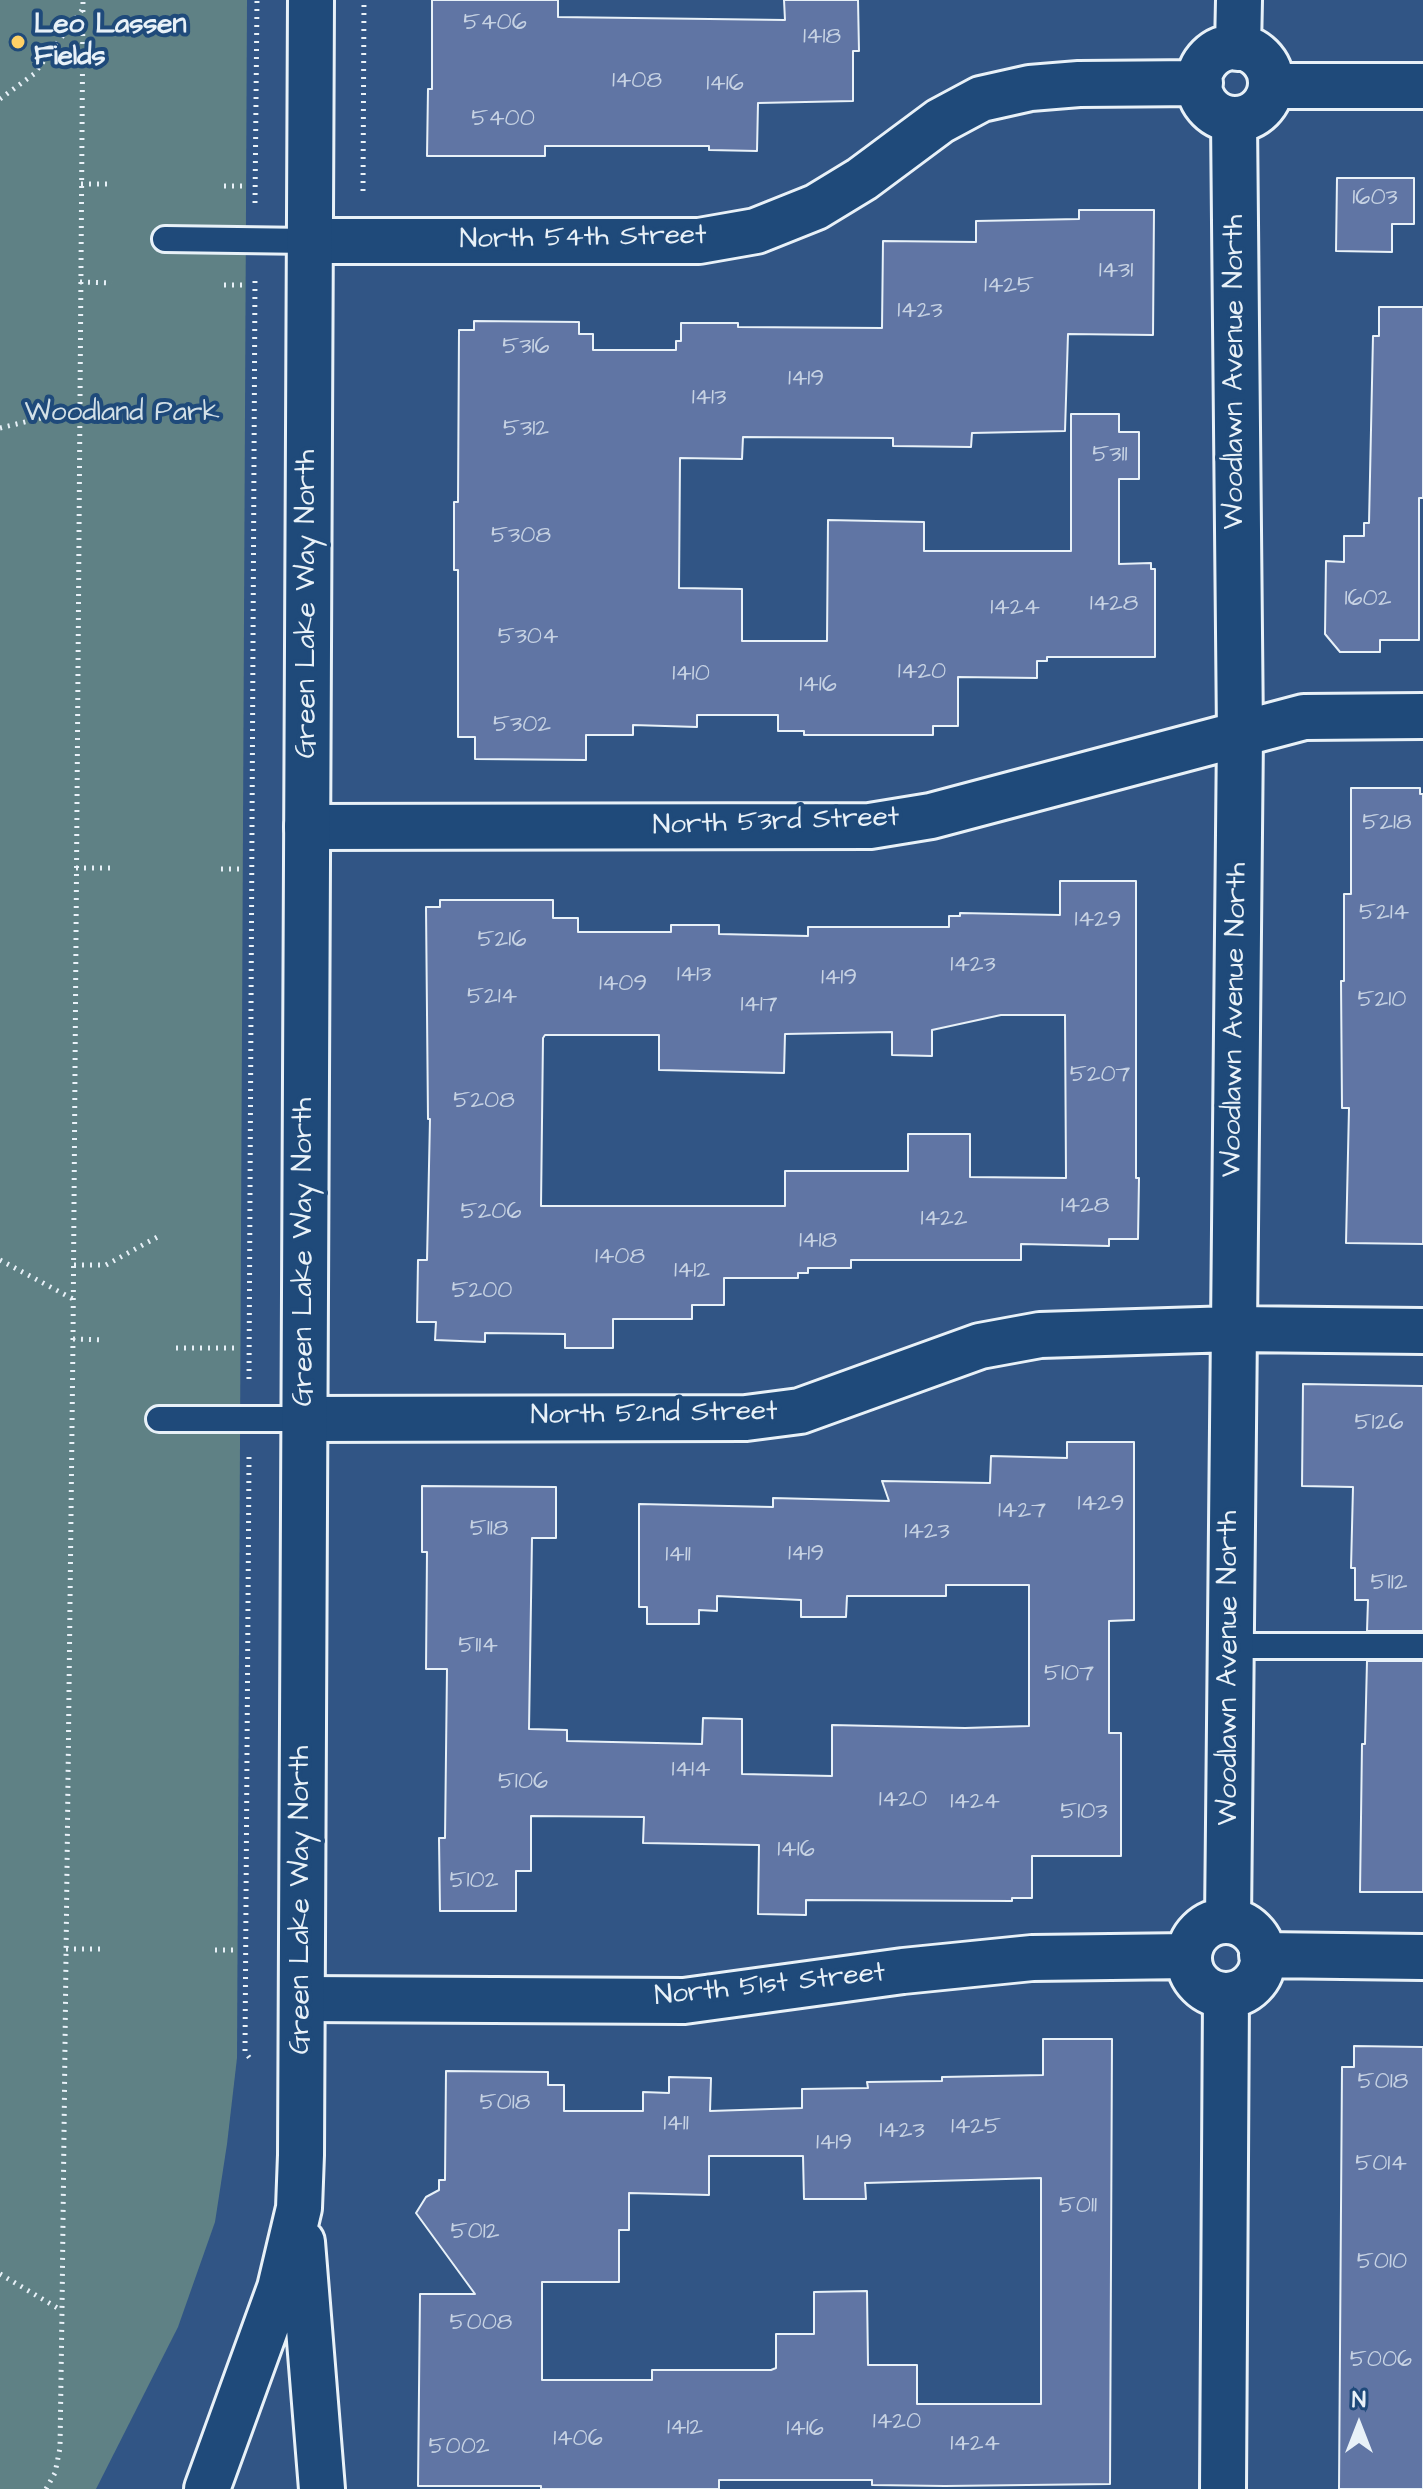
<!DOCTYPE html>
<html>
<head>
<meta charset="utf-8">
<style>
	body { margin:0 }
	#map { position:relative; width:1423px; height:2489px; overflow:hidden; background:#315585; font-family:"Architects Daughter",sans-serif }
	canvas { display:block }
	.north { position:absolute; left:1319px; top:2385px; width:80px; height:80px; -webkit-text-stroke:6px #1f4a7a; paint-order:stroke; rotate:0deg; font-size:22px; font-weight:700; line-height:32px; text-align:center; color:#e8f1f8 }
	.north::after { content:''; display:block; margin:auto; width:28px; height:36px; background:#e8f1f8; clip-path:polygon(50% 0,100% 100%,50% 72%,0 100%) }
</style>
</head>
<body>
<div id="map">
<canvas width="1423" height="2489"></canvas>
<div class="north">N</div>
</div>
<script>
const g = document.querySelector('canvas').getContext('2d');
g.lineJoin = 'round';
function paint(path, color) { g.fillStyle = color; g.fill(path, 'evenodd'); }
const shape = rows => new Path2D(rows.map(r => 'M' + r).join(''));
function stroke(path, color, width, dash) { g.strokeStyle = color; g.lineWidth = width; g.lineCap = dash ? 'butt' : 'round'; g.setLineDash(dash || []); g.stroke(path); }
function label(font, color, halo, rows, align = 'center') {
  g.font = font + ' "Architects Daughter",sans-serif'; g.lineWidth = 8; g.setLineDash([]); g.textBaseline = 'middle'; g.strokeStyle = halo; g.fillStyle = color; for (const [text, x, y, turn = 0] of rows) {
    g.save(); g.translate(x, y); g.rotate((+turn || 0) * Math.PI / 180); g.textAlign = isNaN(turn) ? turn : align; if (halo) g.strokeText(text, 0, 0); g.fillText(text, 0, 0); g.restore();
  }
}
const green = shape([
	[0,0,247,0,237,2058,227,2144,215,2222,178,2327,96,2489,0,2489]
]);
const building = shape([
	[432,0,558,0,558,17,785,20,784,0,858,0,859,51,853,51,853,101,758,103,757,151,709,150,709,146,545,146,545,156,427,156,428,89,432,89,432,0],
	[1337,178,1414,178,1414,224,1392,224,1392,252,1336,251,1337,178],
	[1079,210,1154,210,1153,335,1068,334,1065,431,972,433,971,447,893,446,893,438,743,437,742,459,680,458,679,588,742,589,742,641,827,641,828,520,924,522,924,551,1071,551,1071,414,1119,414,1119,432,1139,432,1139,479,1119,479,1119,564,1151,563,1151,569,1155,569,1155,657,1047,657,1047,661,1037,661,1037,678,958,677,958,726,933,726,933,735,804,735,804,731,778,731,778,715,697,715,697,727,633,725,633,735,586,735,586,760,475,759,475,737,458,737,458,570,454,570,454,502,458,502,459,330,474,330,474,321,579,322,579,334,593,334,593,350,676,350,676,341,681,341,681,323,738,323,738,327,882,328,883,241,976,242,976,221,1079,219,1079,210],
	[1379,307,1423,307,1423,498,1419,498,1419,640,1380,640,1380,652,1340,652,1325,634,1326,561,1344,562,1344,536,1364,536,1364,523,1369,523,1373,336,1379,336,1379,307],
	[1351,788,1420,788,1420,794,1423,794,1423,1244,1346,1243,1349,1108,1342,1108,1341,981,1344,981,1344,894,1351,894,1351,788],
	[1060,881,1136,881,1136,1178,1139,1178,1138,1239,1109,1239,1109,1246,1021,1244,1021,1260,851,1260,851,1268,808,1268,808,1273,798,1273,798,1278,724,1278,724,1305,692,1305,692,1319,613,1319,613,1348,565,1348,565,1334,485,1333,485,1342,435,1340,436,1322,417,1322,418,1260,427,1260,430,1119,428,1119,426,907,440,907,440,900,553,900,553,918,578,918,578,932,671,932,671,925,719,925,719,934,808,936,808,927,949,927,949,916,960,916,960,913,1060,915,1060,881],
	[1001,1015,1065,1015,1066,1178,970,1177,970,1134,908,1134,908,1171,785,1171,785,1206,541,1206,543,1038,545,1035,659,1035,659,1070,784,1073,785,1034,892,1032,892,1055,932,1056,932,1030,1001,1015],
	[1303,1384,1423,1386,1423,1631,1367,1631,1368,1600,1355,1600,1355,1568,1351,1568,1353,1487,1302,1486,1303,1384],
	[1067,1442,1134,1442,1134,1620,1109,1621,1109,1733,1121,1733,1121,1856,1032,1856,1032,1898,1012,1898,1012,1901,806,1900,806,1915,758,1914,759,1845,643,1843,644,1817,531,1816,531,1871,516,1871,516,1911,440,1911,439,1838,445,1838,447,1669,426,1669,427,1552,422,1552,422,1486,556,1487,556,1538,532,1538,529,1729,567,1730,567,1741,702,1744,703,1718,742,1719,742,1774,832,1776,832,1725,965,1728,1029,1726,1029,1585,946,1585,946,1596,847,1596,846,1617,801,1617,801,1600,717,1596,717,1611,699,1610,699,1624,647,1624,647,1607,639,1607,639,1504,773,1507,773,1498,889,1501,882,1481,990,1483,991,1456,1067,1458,1067,1442],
	[1367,1661,1423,1661,1423,1892,1360,1892,1362,1744,1365,1744,1367,1661],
	[1043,2039,1112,2039,1110,2484,945,2486,872,2485,872,2480,719,2480,719,2489,541,2489,541,2486,418,2486,420,2294,475,2294,416,2213,426,2197,439,2190,439,2180,445,2180,446,2071,548,2072,548,2085,564,2085,564,2111,643,2111,643,2092,669,2093,669,2077,711,2078,710,2111,802,2108,802,2089,868,2088,867,2082,942,2081,942,2077,1043,2075,1043,2039],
	[709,2156,803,2156,804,2199,866,2199,865,2183,1041,2178,1041,2404,917,2404,917,2365,868,2365,867,2291,814,2292,814,2334,776,2334,776,2368,771,2370,652,2370,652,2380,542,2380,542,2282,619,2282,619,2230,629,2230,629,2193,709,2195,709,2156],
	[1354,2046,1423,2047,1423,2489,1339,2489,1342,2067,1354,2067,1354,2046]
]);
const path = shape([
	[0,99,34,74,82,10],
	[81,184,109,184],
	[224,186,246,186],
	[363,191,364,0],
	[255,203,257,0],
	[80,282,112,283],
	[224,285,246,285],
	[0,428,79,409],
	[76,868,110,868],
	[221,869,242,869],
	[0,1260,73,1299],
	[74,1265,106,1265,161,1235],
	[73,1339,103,1340],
	[176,1348,240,1348],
	[249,1379,255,277],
	[249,1457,245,2052,252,2061],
	[66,1949,103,1949],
	[215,1950,237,1950],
	[0,2274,61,2310],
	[46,2489,55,2473,60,2448,62,2310,73,1339,83,0]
]);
const service = shape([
	[165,239,310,241],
	[159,1419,304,1419],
	[1230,1646,1423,1646]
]);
const minor = shape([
	'1199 83a36 36 0 1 1 72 0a36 36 0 1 1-72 0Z',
	[1238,48,1239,0],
	[1271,86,1423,86],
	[310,241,699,241,756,231,816,207,862,179,940,121,981,99,1030,88,1079,84,1200,83],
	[307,827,870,826,931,816,1304,717,1423,716],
	[304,1419,746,1418,800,1411,980,1346,1040,1335,1233,1329,1423,1331],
	'1189 1958a37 37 0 1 1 74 0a37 37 0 1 1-74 0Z',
	[1228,1921,1240,734,1234,120],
	[1262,1955,1423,1957],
	[302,1999,684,2001,903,1971,1032,1958,1189,1956],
	[1223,2489,1226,1995]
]);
const secondary = shape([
	[302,2242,322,2489],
	[207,2489,280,2288,299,2208,301,2155,311,0]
]);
const markers = [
	[18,42,8,"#ffd166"]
];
const numberNames = [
	["5406",495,24],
	["1418",822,38],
	["1408",637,82],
	["1416",725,85],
	["5400",503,120],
	["1603",1375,199],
	["1431",1116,272],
	["1425",1009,287],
	["1423",920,312],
	["5316",526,348],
	["1419",806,380],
	["1413",709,399],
	["5312",526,430],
	["5311",1110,456],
	["5308",521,537],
	["1602",1368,600],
	["1428",1114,605],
	["1424",1015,609],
	["5304",528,638],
	["1420",922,673],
	["1410",691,675],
	["1416",818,686],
	["5302",522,726],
	["5218",1387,824],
	["5214",1384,914],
	["1429",1098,921],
	["5216",502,941],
	["1423",973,966],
	["1413",694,976],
	["1419",839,979],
	["1409",623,985],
	["5214",492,998],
	["5210",1382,1001],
	["1417",759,1006],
	["5207",1100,1076],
	["5208",484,1102],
	["1428",1085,1207],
	["5206",491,1213],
	["1422",944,1220],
	["1418",818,1242],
	["1408",620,1258],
	["1412",692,1272],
	["5200",482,1292],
	["5126",1379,1424],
	["1429",1101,1505],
	["1427",1022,1512],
	["5118",489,1530],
	["1423",927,1533],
	["1419",806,1555],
	["1411",678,1556],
	["5112",1389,1584],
	["5114",478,1647],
	["5107",1069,1675],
	["1414",691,1771],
	["5106",523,1783],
	["1420",903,1801],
	["1424",975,1803],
	["5103",1084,1813],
	["1416",796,1851],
	["5102",474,1882],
	["5018",1383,2083],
	["5018",505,2104],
	["1411",676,2125],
	["1425",976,2128],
	["1423",902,2132],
	["1419",834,2144],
	["5014",1381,2165],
	["5011",1078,2207],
	["5012",475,2233],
	["5010",1382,2263],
	["5008",481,2324],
	["5006",1381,2361],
	["1420",897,2423],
	["1412",685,2429],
	["1416",805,2430],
	["1406",578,2440],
	["1424",975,2445],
	["5002",459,2448]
];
const poiNames = [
	["Leo Lassen",34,26],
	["Fields",34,58]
];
const streetNames = [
	["North 54th Street",583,239,-1],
	["Woodlawn Avenue North",1236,372,-90],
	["Green Lake Way North",308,604,-90],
	["North 53rd Street",776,823,-2],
	["Woodlawn Avenue North",1236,1020,-89],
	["Green Lake Way North",305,1252,-90],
	["North 52nd Street",654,1415,-1],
	["Woodlawn Avenue North",1230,1668,-90],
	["Green Lake Way North",302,1900,-90],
	["North 51st Street",770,1986,-6]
];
const parkNames = [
	["Woodland Park",122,414]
];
paint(green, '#5f8185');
paint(building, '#6075a4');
stroke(building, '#e8f1f8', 2);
stroke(service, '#e8f1f8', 30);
stroke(minor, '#e8f1f8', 50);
stroke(secondary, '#e8f1f8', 50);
stroke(path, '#e8f1f8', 5, [2, 6]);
stroke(service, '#1f4a7a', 24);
stroke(minor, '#1f4a7a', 44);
stroke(secondary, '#1f4a7a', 44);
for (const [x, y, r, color] of markers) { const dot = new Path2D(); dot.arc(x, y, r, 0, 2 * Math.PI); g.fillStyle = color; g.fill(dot); stroke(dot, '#1f4a7a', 3); }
label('24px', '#c6d2e3', null, numberNames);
label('bold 28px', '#e8f1f8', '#1f4a7a', poiNames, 'left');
label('28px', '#e8f1f8', '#1f4a7a', streetNames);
label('28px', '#d3e0e7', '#1f4a7a', parkNames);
</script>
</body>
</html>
